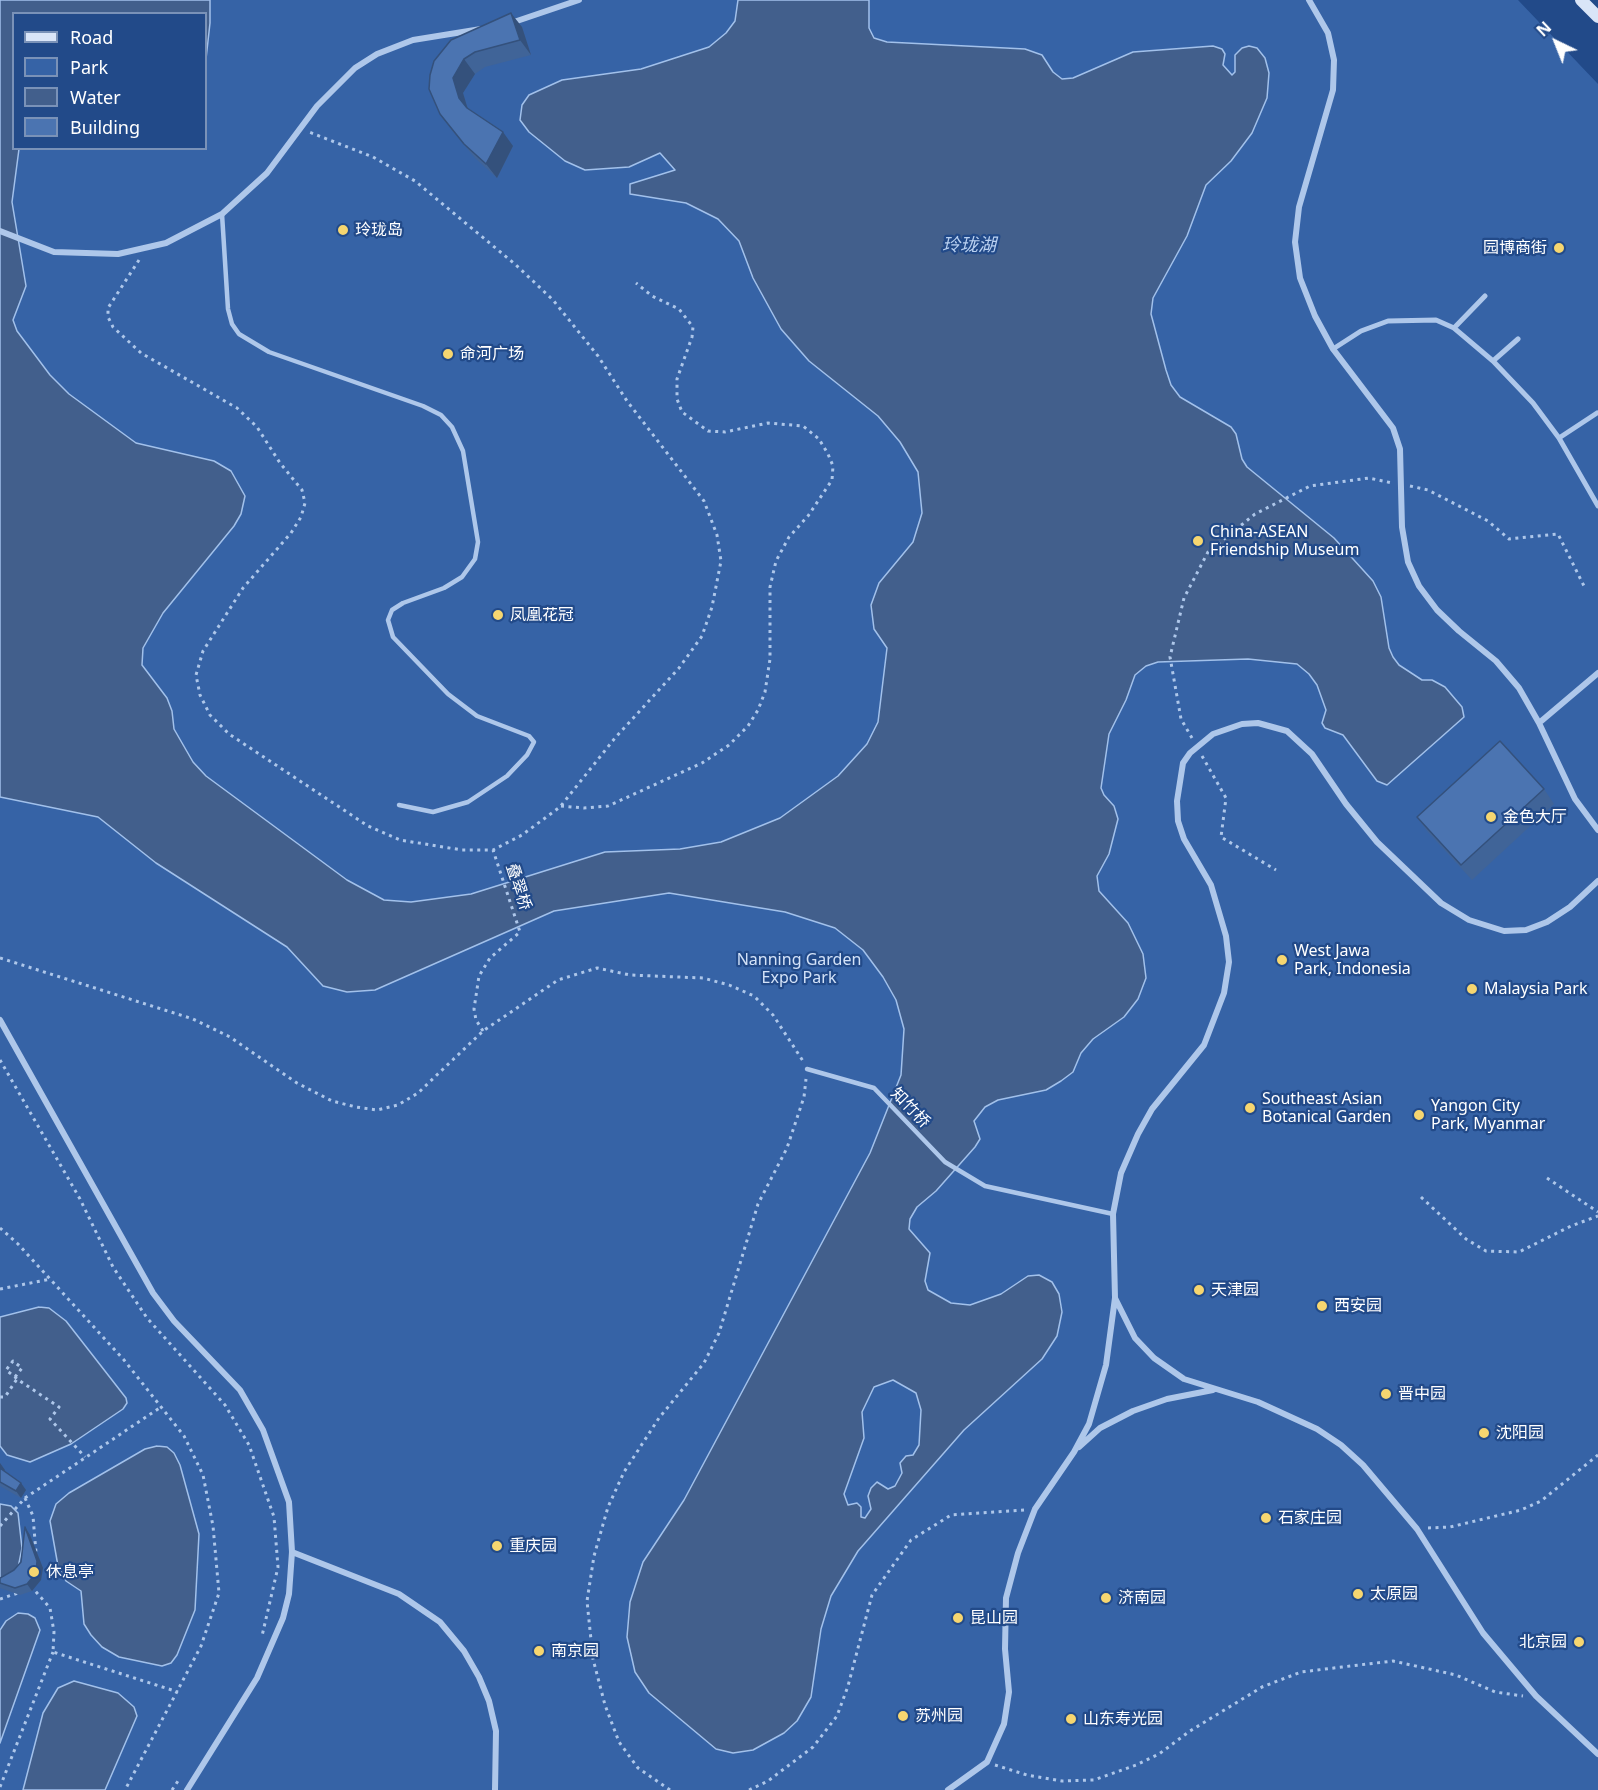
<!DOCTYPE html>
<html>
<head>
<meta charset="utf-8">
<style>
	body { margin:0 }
	#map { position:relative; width:1598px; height:1790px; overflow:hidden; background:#224a89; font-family:"Noto Sans",sans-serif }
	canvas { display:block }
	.legend { position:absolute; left:12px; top:12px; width:195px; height:138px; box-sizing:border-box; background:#224a89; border:2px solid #7a92b8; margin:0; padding:8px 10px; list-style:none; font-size:18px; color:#fff }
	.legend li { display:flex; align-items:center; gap:12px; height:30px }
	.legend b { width:30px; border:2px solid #7a92b8 }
	.north { position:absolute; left:1526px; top:12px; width:60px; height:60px; -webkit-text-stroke:4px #224a89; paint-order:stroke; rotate:317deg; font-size:16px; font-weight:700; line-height:24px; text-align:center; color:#fff }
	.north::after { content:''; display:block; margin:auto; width:21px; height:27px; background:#fff; clip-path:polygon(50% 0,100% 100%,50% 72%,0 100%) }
</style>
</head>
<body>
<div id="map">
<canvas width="1598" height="1790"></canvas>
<ul class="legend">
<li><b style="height:8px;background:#d9e5f8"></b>Road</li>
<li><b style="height:16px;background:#3663a6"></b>Park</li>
<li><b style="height:16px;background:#425f8c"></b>Water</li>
<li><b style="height:16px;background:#4b74b1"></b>Building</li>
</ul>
<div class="north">N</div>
</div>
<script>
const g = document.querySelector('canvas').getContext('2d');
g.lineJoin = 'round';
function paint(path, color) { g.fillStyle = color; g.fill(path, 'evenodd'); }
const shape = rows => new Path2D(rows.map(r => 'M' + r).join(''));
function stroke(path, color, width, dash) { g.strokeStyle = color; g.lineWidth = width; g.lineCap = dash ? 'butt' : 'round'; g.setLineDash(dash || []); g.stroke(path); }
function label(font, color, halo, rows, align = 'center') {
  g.font = font + ' "Noto Sans","Noto Sans SC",sans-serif'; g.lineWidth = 4.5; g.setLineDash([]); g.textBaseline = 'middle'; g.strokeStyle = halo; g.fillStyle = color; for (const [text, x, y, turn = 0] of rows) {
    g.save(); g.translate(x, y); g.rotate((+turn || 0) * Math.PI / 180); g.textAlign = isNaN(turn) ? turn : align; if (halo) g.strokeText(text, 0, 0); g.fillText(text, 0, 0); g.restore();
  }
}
const green = shape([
	[0,0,1518,0,1598,84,1598,1790,0,1790],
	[14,14,206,14,206,148,14,148]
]);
const water = shape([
	[0,0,210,0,210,23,206,59,206,14,14,14,14,148,19,149,12,202,26,286,13,320,17,331,50,375,69,394,136,443,214,461,231,471,245,496,241,514,234,526,163,613,143,648,142,665,167,698,172,711,174,729,193,762,206,776,347,880,384,900,411,902,471,894,605,852,680,849,721,842,780,818,838,776,867,744,878,722,887,648,874,629,871,605,879,583,913,542,922,513,918,472,900,442,878,416,809,361,781,329,753,278,739,241,718,219,686,203,630,194,630,184,675,170,660,153,629,167,585,170,565,161,529,132,520,120,522,105,529,95,562,80,641,69,709,47,726,33,735,21,738,0,869,0,869,28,874,38,887,42,1025,49,1042,55,1053,72,1062,79,1073,78,1133,52,1213,46,1222,49,1225,54,1223,65,1232,75,1235,72,1235,55,1242,48,1249,46,1257,48,1265,58,1269,73,1267,98,1252,133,1231,161,1206,185,1187,236,1153,298,1151,314,1166,370,1171,385,1180,397,1231,427,1236,434,1242,459,1247,467,1334,538,1373,581,1381,597,1389,648,1393,657,1399,665,1422,680,1432,680,1445,687,1462,707,1464,717,1387,785,1377,781,1343,735,1325,728,1322,723,1326,710,1317,685,1309,674,1297,664,1248,659,1158,662,1146,666,1135,675,1126,700,1109,734,1101,788,1104,795,1114,806,1118,819,1109,854,1097,876,1099,891,1128,923,1143,954,1146,978,1138,999,1124,1017,1093,1039,1081,1053,1073,1072,1061,1081,1046,1090,998,1100,985,1107,974,1121,980,1139,975,1147,936,1191,917,1207,910,1219,909,1229,930,1253,925,1281,928,1290,951,1303,970,1305,1001,1294,1028,1276,1039,1275,1052,1282,1059,1294,1062,1312,1057,1336,1042,1359,964,1430,858,1551,831,1596,821,1629,811,1697,797,1721,784,1733,753,1750,733,1753,716,1749,649,1693,635,1672,627,1637,630,1602,643,1562,684,1500,870,1153,901,1075,904,1029,896,1000,883,977,863,950,835,928,785,912,669,893,554,911,375,990,347,992,323,986,287,947,156,863,98,817,0,797,0,0],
	[893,1380,916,1393,921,1410,919,1445,913,1455,906,1456,900,1463,902,1473,895,1486,888,1489,877,1482,871,1488,868,1496,871,1509,865,1518,861,1517,861,1507,857,1503,848,1505,844,1494,864,1438,862,1412,874,1387,893,1380],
	[39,1307,49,1308,66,1321,126,1398,127,1403,123,1409,71,1444,30,1462,7,1455,0,1446,0,1317,39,1307],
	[157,1446,167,1447,174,1453,180,1465,199,1534,195,1610,177,1655,171,1663,162,1666,119,1657,102,1647,91,1635,84,1624,81,1591,66,1581,58,1566,50,1521,56,1504,69,1493,145,1449,157,1446],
	[0,1504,11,1506,18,1513,22,1548,18,1568,0,1584,0,1504],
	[18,1613,28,1614,35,1618,40,1630,0,1743,0,1630,6,1621,18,1613],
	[74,1681,118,1693,134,1707,137,1716,105,1790,23,1790,43,1713,58,1688,74,1681]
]);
const path = shape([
	[139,260,108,308,108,317,113,327,141,353,237,408,257,427,280,463,302,490,305,503,301,517,291,533,243,588,203,651,196,675,200,695,210,715,229,734,368,826,400,840,462,850,493,850,522,835,560,807,615,738,679,668,702,636,712,607,721,561,717,535,704,501,627,401,598,356,553,300,516,265,415,181,373,157,309,132],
	[1410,486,1428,490,1488,521,1509,539,1558,534,1585,588],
	[1192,738,1181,719,1170,657,1184,598,1208,552,1255,514,1310,486,1369,478,1392,483],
	[1202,756,1226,798,1221,837,1276,870],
	[561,806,584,808,608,806,702,763,729,745,748,726,758,710,765,692,770,659,770,587,776,561,789,537,808,516,832,480,833,466,828,454,819,439,803,426,768,423,725,432,708,431,682,412,677,399,677,379,692,337,693,327,679,309,652,296,636,283],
	[0,958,193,1019,230,1037,297,1083,332,1101,356,1107,377,1110,398,1105,418,1093,483,1031,558,980,597,968,630,975,703,978,729,985,754,996,773,1015,803,1061],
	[483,1031,476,1020,474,1009,479,976,490,958,520,932,493,850],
	[0,1060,80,1199,113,1267,147,1318,225,1405,249,1445,274,1517,278,1567,262,1636],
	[1547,1178,1598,1212],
	[1421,1197,1466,1239,1486,1251,1519,1252,1571,1226,1598,1216],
	[0,1228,18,1244,124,1360,184,1436,203,1475,213,1526,219,1593,201,1646,125,1790],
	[0,1289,51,1279],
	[15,1377,22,1368,13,1361,6,1370,15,1377,17,1379,59,1407,50,1419,85,1457],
	[0,1397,5,1397,17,1379],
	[25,1498,33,1516,36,1553],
	[0,1526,25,1498,161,1407],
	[1428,1528,1450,1527,1521,1510,1541,1501,1598,1455],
	[31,1586,50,1608,54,1632,53,1652,178,1692],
	[0,1599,18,1593],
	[995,1765,1027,1775,1062,1781,1094,1780,1136,1765,1159,1754,1190,1731,1262,1687,1301,1672,1342,1667,1393,1661,1456,1675,1495,1692,1523,1696],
	[0,1787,53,1652],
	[172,1790,178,1781],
	[670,1790,638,1768,619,1742,605,1705,593,1659,587,1601,594,1556,608,1507,624,1472,659,1418,704,1363,719,1333,758,1204,787,1148,804,1097,806,1079],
	[749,1790,768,1781,813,1747,837,1716,848,1686,872,1595,911,1540,951,1515,1024,1510]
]);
const service = shape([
	[222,214,228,309,232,324,239,334,269,352,423,406,441,415,452,427,463,451,478,542,475,559,462,577,444,588,403,603,392,610,388,620,393,637,448,694,477,716,529,736,534,742,527,755,507,776,468,802,433,812,399,805],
	[807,1069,874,1088,945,1162,985,1186,1113,1214]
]);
const pedestrian = shape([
	[1454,328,1485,296],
	[1333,349,1361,331,1388,321,1436,320,1454,328,1493,361,1533,403,1559,438,1598,506],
	[1493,361,1518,339],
	[1559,438,1597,413]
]);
const minor = shape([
	[1309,0,1328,33,1334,60,1333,90,1299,207,1295,242,1300,278,1315,316,1333,349,1393,428,1400,449,1402,527,1408,562,1419,586,1437,610,1459,631,1496,661,1519,688,1539,723],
	[511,23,579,0],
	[0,231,54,252,118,254,166,243,222,214,267,173,317,106,355,68,377,54,413,40,481,29],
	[1598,673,1539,723,1575,799,1598,830],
	[1598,881,1570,907,1547,922,1526,930,1504,931,1469,920,1441,903,1377,842,1346,804,1312,754,1287,731,1258,723,1242,724,1213,734,1190,753,1183,763,1177,801,1178,821,1184,839,1211,885,1226,936,1229,962,1224,993,1204,1045,1152,1109,1138,1134,1121,1173,1113,1214,1115,1298,1135,1338,1154,1358,1184,1379,1258,1402,1317,1429,1341,1445,1363,1465,1417,1529,1483,1633,1536,1696,1598,1754],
	[0,1020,153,1293,174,1321,240,1390,263,1430,289,1502,292,1552,289,1594,283,1618,257,1678,187,1790],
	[1079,1447,1100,1428,1133,1411,1167,1399,1213,1390],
	[292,1552,399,1594,440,1622,464,1651,479,1677,489,1701,496,1731,495,1790],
	[948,1790,987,1762,1004,1724,1009,1692,1005,1649,1006,1598,1018,1553,1035,1509,1074,1452,1089,1424,1106,1365,1115,1298]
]);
const secondary = shape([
	[1581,0,1598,17]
]);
const wall = shape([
	[522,27,531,55,485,67,475,74,463,93,468,109,513,146,497,178,475,158,450,128,440,114,451,40],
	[1544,789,1554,804,1472,880,1427,831,1417,817],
	[0,1463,5,1470,4,1471,21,1483,26,1490,21,1498,0,1486],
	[25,1527,30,1535,43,1568,41,1580,32,1591,20,1595,0,1588,0,1578,14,1570,21,1562]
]);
const shadedWall = shape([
	[511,13,522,27,531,55,520,40],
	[464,59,475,74,463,93,469,113,459,98,453,78],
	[503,132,513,146,497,178,486,164],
	[0,1463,5,1470,2,1473,0,1470],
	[21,1483,26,1490,21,1498,16,1491],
	[25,1527,30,1535,43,1568,41,1580,32,1591,27,1584]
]);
const building = shape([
	[511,13,520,40,475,52,464,59,453,78,459,98,467,108,503,132,486,164,464,144,440,114,429,89,430,75,434,61,451,40,511,13],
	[1500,741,1544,789,1461,865,1417,817,1500,741],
	[0,1468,21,1483,16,1491,0,1482,0,1468],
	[25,1527,37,1561,36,1573,27,1584,15,1588,0,1583,0,1578,14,1570,21,1562,25,1527]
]);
const markers = [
	[343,230,6,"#f6d670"],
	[1559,248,6,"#f6d670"],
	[448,354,6,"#f6d670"],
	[1198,541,6,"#f6d670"],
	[498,615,6,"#f6d670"],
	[1491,817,6,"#f6d670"],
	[1282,960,6,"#f6d670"],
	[1472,989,6,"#f6d670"],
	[1250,1108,6,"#f6d670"],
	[1419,1115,6,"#f6d670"],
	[1199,1290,6,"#f6d670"],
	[1322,1306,6,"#f6d670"],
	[1386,1394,6,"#f6d670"],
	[1484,1433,6,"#f6d670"],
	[1266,1518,6,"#f6d670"],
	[497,1546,6,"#f6d670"],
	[34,1572,6,"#f6d670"],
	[1358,1594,6,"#f6d670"],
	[1106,1598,6,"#f6d670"],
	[958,1618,6,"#f6d670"],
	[1579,1642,6,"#f6d670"],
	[539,1651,6,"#f6d670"],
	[903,1716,6,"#f6d670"],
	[1071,1719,6,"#f6d670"]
];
const poiNames = [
	["玲珑岛",355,230],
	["园博商街",1547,248,"right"],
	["命河广场",460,354],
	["China-ASEAN",1210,532],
	["Friendship Museum",1210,550],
	["凤凰花冠",510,615],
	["金色大厅",1503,817],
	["West Jawa",1294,951],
	["Park, Indonesia",1294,969],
	["Malaysia Park",1484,989],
	["Southeast Asian",1262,1099],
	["Botanical Garden",1262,1117],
	["Yangon City",1431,1106],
	["Park, Myanmar",1431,1124],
	["天津园",1211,1290],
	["西安园",1334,1306],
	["晋中园",1398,1394],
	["沈阳园",1496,1433],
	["石家庄园",1278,1518],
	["重庆园",509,1546],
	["休息亭",46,1572],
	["太原园",1370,1594],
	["济南园",1118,1598],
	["昆山园",970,1618],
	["北京园",1567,1642,"right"],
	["南京园",551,1651],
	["苏州园",915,1716],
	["山东寿光园",1083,1719]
];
const streetNames = [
	["叠翠桥",518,887,72],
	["知竹桥",910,1108,46]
];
const parkNames = [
	["Nanning Garden",799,960],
	["Expo Park",799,978]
];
const waterNames = [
	["玲珑湖",969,246]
];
paint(green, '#3663a6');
paint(water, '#425f8c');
stroke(water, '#a2c1eb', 1.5);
stroke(path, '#aec7ea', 3, [3, 4.5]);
stroke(service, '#aec7ea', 4.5);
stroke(pedestrian, '#aec7ea', 5);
stroke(minor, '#aec7ea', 6);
stroke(secondary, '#d9e5f8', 12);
paint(wall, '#406498');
paint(shadedWall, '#34517c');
paint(building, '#4b74b1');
stroke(building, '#34517c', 1.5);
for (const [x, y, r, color] of markers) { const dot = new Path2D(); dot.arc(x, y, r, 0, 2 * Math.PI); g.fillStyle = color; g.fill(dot); stroke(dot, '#224a89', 2); }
label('16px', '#fff', '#224a89', poiNames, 'left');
label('16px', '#fff', '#224a89', streetNames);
label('16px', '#d3e2f8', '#224a89', parkNames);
label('italic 18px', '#bad1f1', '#224a89', waterNames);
</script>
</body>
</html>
